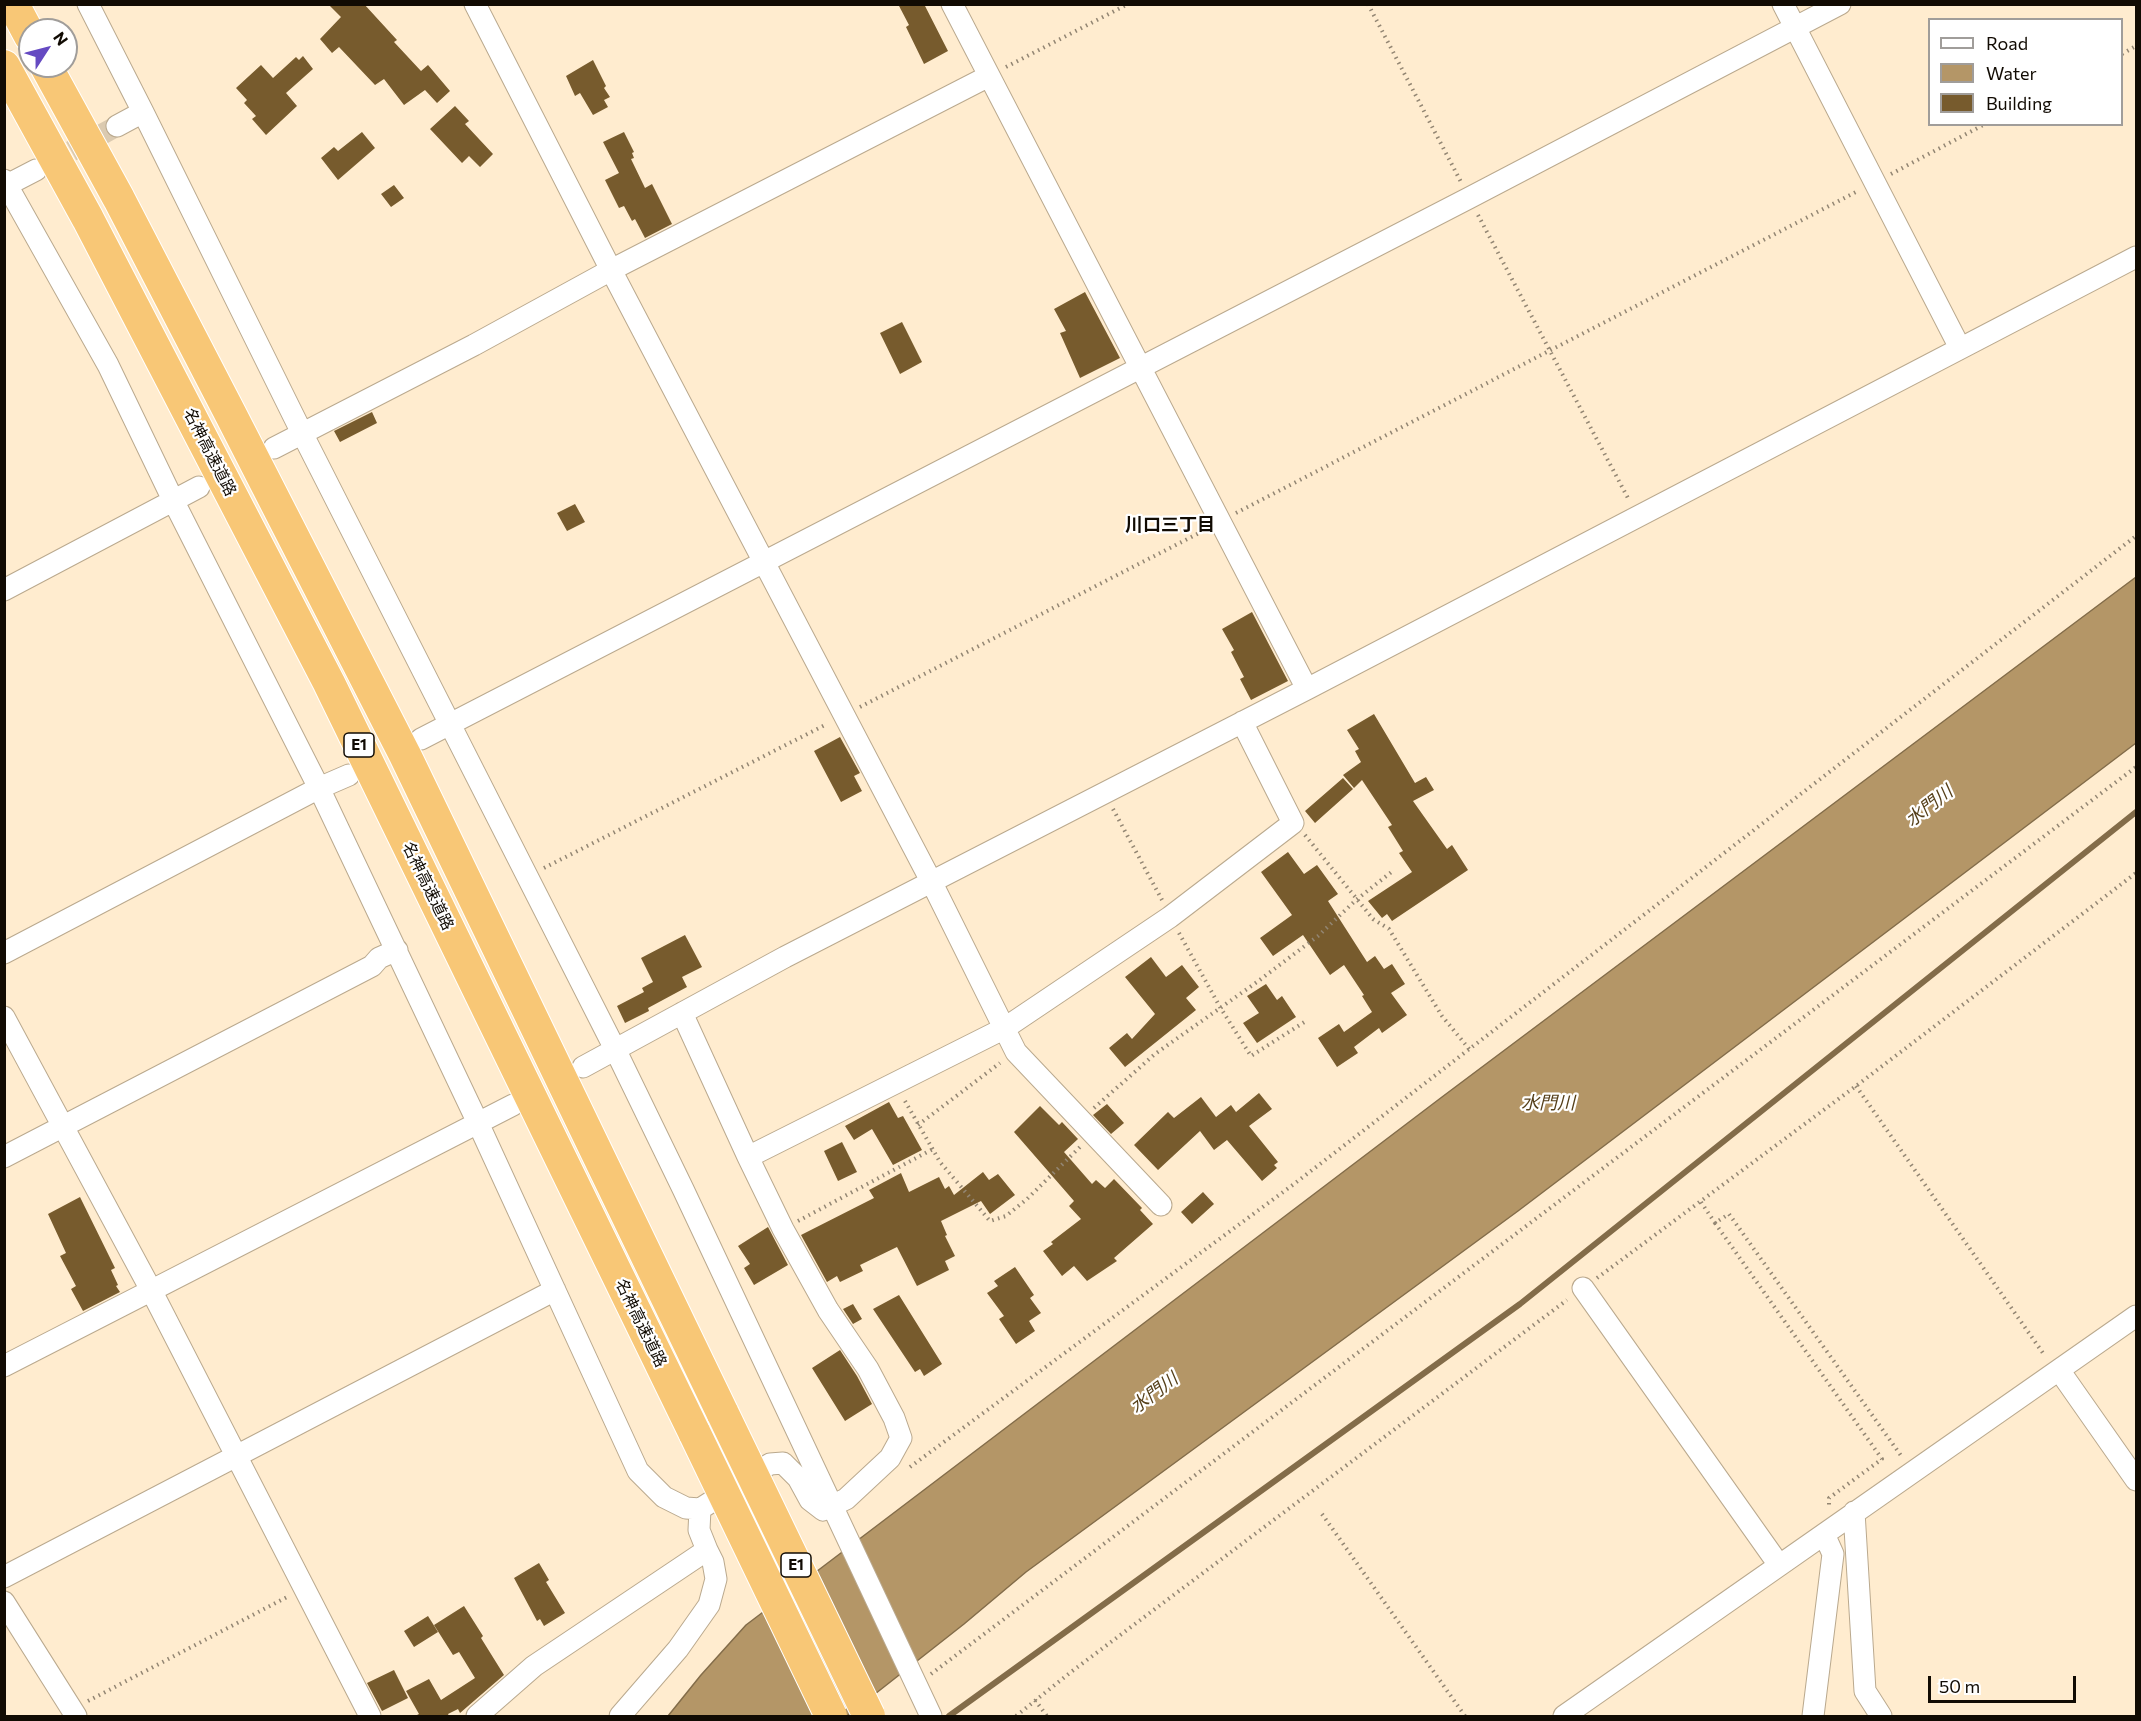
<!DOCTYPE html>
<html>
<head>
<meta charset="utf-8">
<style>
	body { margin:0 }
	#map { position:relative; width:2141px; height:1721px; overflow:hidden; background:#ffeccf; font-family:Commissioner,sans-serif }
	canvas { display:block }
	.frame { position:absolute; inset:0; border:6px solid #110b03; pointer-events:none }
	.legend { position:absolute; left:1928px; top:18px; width:195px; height:108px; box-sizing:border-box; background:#fff; border:2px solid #a09d9a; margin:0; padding:8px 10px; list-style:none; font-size:18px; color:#110b03 }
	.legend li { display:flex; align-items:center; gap:12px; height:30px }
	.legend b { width:30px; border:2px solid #a09d9a }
	.north { position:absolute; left:18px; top:18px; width:60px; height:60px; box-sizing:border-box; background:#fff; border:2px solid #a09d9a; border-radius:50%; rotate:54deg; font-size:16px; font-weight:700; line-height:24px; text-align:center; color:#110b03 }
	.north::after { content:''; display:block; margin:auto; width:21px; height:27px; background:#654ac2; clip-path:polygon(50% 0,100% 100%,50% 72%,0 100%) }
	.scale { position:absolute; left:1928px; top:1676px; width:148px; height:27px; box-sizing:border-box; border:3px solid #110b03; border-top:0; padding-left:8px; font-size:18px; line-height:21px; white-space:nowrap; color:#110b03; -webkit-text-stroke:4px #fff; paint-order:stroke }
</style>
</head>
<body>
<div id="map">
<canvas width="2141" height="1721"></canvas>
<div class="frame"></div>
<ul class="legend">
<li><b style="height:8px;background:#fff"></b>Road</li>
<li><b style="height:16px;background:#b49667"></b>Water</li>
<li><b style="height:16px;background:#775b2d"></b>Building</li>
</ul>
<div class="north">N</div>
<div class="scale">50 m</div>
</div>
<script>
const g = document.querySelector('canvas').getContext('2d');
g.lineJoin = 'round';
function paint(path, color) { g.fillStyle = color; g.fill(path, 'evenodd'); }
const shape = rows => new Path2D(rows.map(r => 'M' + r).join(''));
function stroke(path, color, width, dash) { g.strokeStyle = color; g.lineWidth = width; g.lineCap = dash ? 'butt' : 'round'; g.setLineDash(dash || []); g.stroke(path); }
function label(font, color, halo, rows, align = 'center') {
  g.font = font + ' Commissioner,"Noto Sans JP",sans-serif'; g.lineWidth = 4.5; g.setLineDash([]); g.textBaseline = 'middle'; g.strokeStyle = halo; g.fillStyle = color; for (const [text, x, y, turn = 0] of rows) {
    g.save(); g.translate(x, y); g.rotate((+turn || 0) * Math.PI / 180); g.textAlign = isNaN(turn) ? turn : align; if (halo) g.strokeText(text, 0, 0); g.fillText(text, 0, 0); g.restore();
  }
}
const water = shape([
	[2136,577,2136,743,1518,1211,1026,1572,964,1624,847,1716,668,1716,701,1675,746,1625,1442,1097,2136,577]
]);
const stream = shape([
	[949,1716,1520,1304,2136,812]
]);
const building = shape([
	[328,4,364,4,397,40,394,42,421,71,428,65,450,91,437,103,425,90,404,105,384,79,375,85,339,47,332,53,320,39,341,17],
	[898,4,924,4,948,51,924,64,906,27,909,25],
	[303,56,313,69,286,93,297,106,266,135,252,119,256,116,244,103,247,100,236,88,261,65,273,78,296,57,299,60],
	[593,60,606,86,604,88,610,97,604,100,608,107,593,115,580,93,575,96,566,76],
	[455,106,469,121,465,124,493,154,480,167,469,156,462,163,430,129],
	[362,132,375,148,338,180,321,158,334,147,338,151],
	[624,132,634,152,632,153,634,158,631,159,645,188,652,184,672,224,645,238,635,219,632,221,624,206,619,208,605,180,619,173,603,142],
	[394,185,404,198,391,207,381,194],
	[1085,292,1120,358,1080,378,1060,333,1066,331,1054,309],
	[902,322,922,362,900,374,880,333],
	[372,412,377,423,340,442,334,431],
	[575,504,585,522,567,531,557,513],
	[1252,612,1288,681,1251,700,1240,679,1244,677,1231,652,1234,650,1222,629],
	[1374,714,1415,783,1426,777,1434,790,1413,801,1447,849,1452,845,1468,870,1392,921,1387,914,1382,918,1368,901,1412,872,1399,853,1403,851,1388,827,1392,825,1362,780,1354,788,1343,775,1361,762,1355,751,1359,749,1347,730],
	[840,737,860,773,854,776,862,791,841,802,814,751],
	[1343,778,1353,789,1315,823,1305,811],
	[1288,852,1304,874,1317,865,1338,894,1328,901,1367,962,1375,956,1384,969,1392,964,1405,984,1391,993,1407,1015,1382,1033,1379,1028,1354,1047,1358,1053,1337,1067,1318,1038,1339,1024,1344,1032,1372,1012,1362,996,1364,995,1344,965,1330,975,1303,935,1273,956,1260,938,1292,915,1261,872],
	[685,935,702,967,682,977,687,987,648,1008,649,1011,625,1023,617,1006,644,992,642,988,653,982,641,958],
	[1151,957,1166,977,1182,965,1199,987,1186,998,1196,1010,1125,1067,1109,1048,1127,1033,1132,1039,1155,1014,1125,977],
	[1266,984,1277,1000,1282,996,1296,1017,1257,1043,1243,1023,1259,1013,1247,996],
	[1259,1093,1272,1109,1249,1126,1278,1162,1274,1165,1277,1168,1262,1181,1227,1140,1214,1150,1200,1131,1158,1170,1134,1145,1168,1112,1174,1118,1201,1097,1216,1117,1231,1105,1236,1112],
	[889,1102,898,1118,903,1116,922,1150,893,1165,872,1129,854,1140,845,1126],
	[1107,1104,1124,1123,1111,1134,1093,1115],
	[1040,1106,1059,1125,1062,1122,1078,1139,1064,1152,1092,1184,1096,1180,1105,1188,1114,1179,1142,1208,1140,1210,1153,1224,1114,1258,1117,1261,1087,1281,1074,1266,1062,1276,1043,1251,1053,1244,1051,1242,1081,1219,1069,1206,1074,1201,1014,1132],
	[842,1142,857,1172,838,1181,824,1151],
	[983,1172,989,1180,998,1174,1015,1195,990,1214,981,1201,941,1221,947,1235,945,1236,955,1256,945,1261,949,1270,917,1286,897,1247,860,1265,863,1271,840,1282,837,1276,827,1282,801,1235,874,1198,869,1190,901,1173,909,1192,939,1177,945,1189,949,1186,954,1195],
	[1203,1192,1214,1204,1192,1224,1181,1212],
	[80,1197,115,1268,111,1270,118,1285,116,1286,120,1292,83,1311,71,1289,76,1286,60,1256,66,1253,48,1214],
	[768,1227,788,1265,754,1285,744,1268,750,1264,738,1246],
	[1015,1267,1034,1295,1030,1298,1041,1313,1029,1321,1035,1331,1016,1344,999,1319,1004,1316,987,1293,998,1286,994,1281],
	[899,1295,942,1364,924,1376,920,1369,915,1372,873,1309],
	[853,1304,862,1319,853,1324,843,1309],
	[840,1350,857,1376,872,1404,845,1421,812,1368],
	[539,1563,549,1580,546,1582,565,1613,544,1626,540,1619,537,1621,514,1578],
	[464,1606,483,1636,481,1638,504,1675,460,1713,458,1709,448,1714,449,1716,415,1716,419,1714,406,1691,429,1679,441,1700,475,1678,459,1652,453,1655,434,1625],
	[428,1616,438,1632,414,1647,404,1631],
	[394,1670,408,1698,382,1711,367,1683]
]);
const minorTunnel = shape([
	[44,166,117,126]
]);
const path = shape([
	[1368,4,1461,182],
	[2122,54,2136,46],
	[1006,67,1128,4],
	[1891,174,1985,124],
	[1478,215,1629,500],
	[1236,513,1858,191],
	[860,707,1203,531],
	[1113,809,1162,900],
	[1305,835,1373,919,1389,929,1442,1016,1470,1050],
	[544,868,827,724],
	[1179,933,1220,1007,1251,1056,1306,1021],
	[1856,1086,2045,1356],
	[905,1101,940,1162,990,1221,1006,1216,1027,1199,1080,1147],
	[1094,1108,1155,1054,1257,982,1318,936,1356,900,1394,870],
	[918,1125,1000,1063],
	[1701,1202,1715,1223,1729,1214,1902,1457],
	[798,1221,933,1149],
	[1715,1223,1882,1459,1829,1498,1829,1507],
	[1597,1278,1856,1086,2136,873],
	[910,1467,1294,1184,2136,536],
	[1322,1514,1465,1716],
	[931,1674,2136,767],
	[1035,1700,1047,1716],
	[88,1701,289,1596],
	[1016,1716,1071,1672,1567,1300]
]);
const minor = shape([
	[88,4,143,112,302,433,615,1049,683,1189,931,1716],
	[475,4,611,270,931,881,1016,1052,1161,1205],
	[952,4,1307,689],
	[1783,4,1960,348],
	[117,126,143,112],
	[4,180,108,365,173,500,319,788,478,1123,638,1471,664,1497,686,1508,700,1509,770,1464,783,1463,798,1478,810,1500,823,1510,846,1499,890,1458,901,1438,894,1418,868,1369,828,1310,783,1229,748,1157],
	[7,185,36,170],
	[274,448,474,345,611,270,989,76],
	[4,590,199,487],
	[421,739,1469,198,1840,4],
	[4,953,319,788,349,775],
	[682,1013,748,1157,1005,1028,1170,917,1293,823,1242,722],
	[4,1017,151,1290,370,1716],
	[583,1067,785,957,1307,689,2136,257],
	[4,1157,372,966,379,958,397,950],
	[1583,1288,1779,1565],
	[4,1366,513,1105],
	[2059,1370,2136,1480],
	[1854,1512,1865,1691,1881,1716],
	[4,1577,555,1290],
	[4,1602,76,1716],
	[477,1716,534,1666,707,1550,699,1530,700,1509],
	[620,1716,678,1649,709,1605,716,1579,713,1562,707,1550],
	[1564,1716,2136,1316],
	[1813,1716,1833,1554,1824,1534]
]);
const highway = shape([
	[13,4,30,36],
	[4,66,88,219,329,683,695,1434],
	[46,66,119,199,231,415,405,755,723,1414]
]);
const highwayBridge = shape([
	[723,1414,869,1716],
	[695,1434,831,1716]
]);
const shields = [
	[359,745,30],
	[796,1565,30]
];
const shieldNames = [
	["E1",359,745],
	["E1",796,1565]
];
const streetNames = [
	["名神高速道路",210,452,63],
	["名神高速道路",428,886,64],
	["名神高速道路",641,1323,64]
];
const neighbourhoodNames = [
	["川口三丁目",1170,525]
];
const waterNames = [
	["水門川",1929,806,-38],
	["水門川",1548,1103],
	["水門川",1154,1393,-37]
];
paint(water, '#b49667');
stroke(water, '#836c49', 1.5);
stroke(stream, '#836c49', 6);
paint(building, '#775b2d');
stroke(minorTunnel, '#dbcab0', 21, [21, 10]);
stroke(minor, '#baa98e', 23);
stroke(highway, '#fff', 34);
stroke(path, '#938673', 4, [1.5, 4.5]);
stroke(minor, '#fff', 21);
stroke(highway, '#f8c776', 32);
stroke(highwayBridge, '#fff', 34, []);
stroke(highwayBridge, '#f8c776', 32);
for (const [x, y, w] of shields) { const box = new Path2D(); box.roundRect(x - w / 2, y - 12, w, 24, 4.5); g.fillStyle = '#fff'; g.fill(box); stroke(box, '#110b03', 1.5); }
label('bold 15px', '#110b03', null, shieldNames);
label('16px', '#110b03', '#fff', streetNames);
label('bold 18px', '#110b03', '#fff', neighbourhoodNames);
label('italic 18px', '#553f19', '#fff', waterNames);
</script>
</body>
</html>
